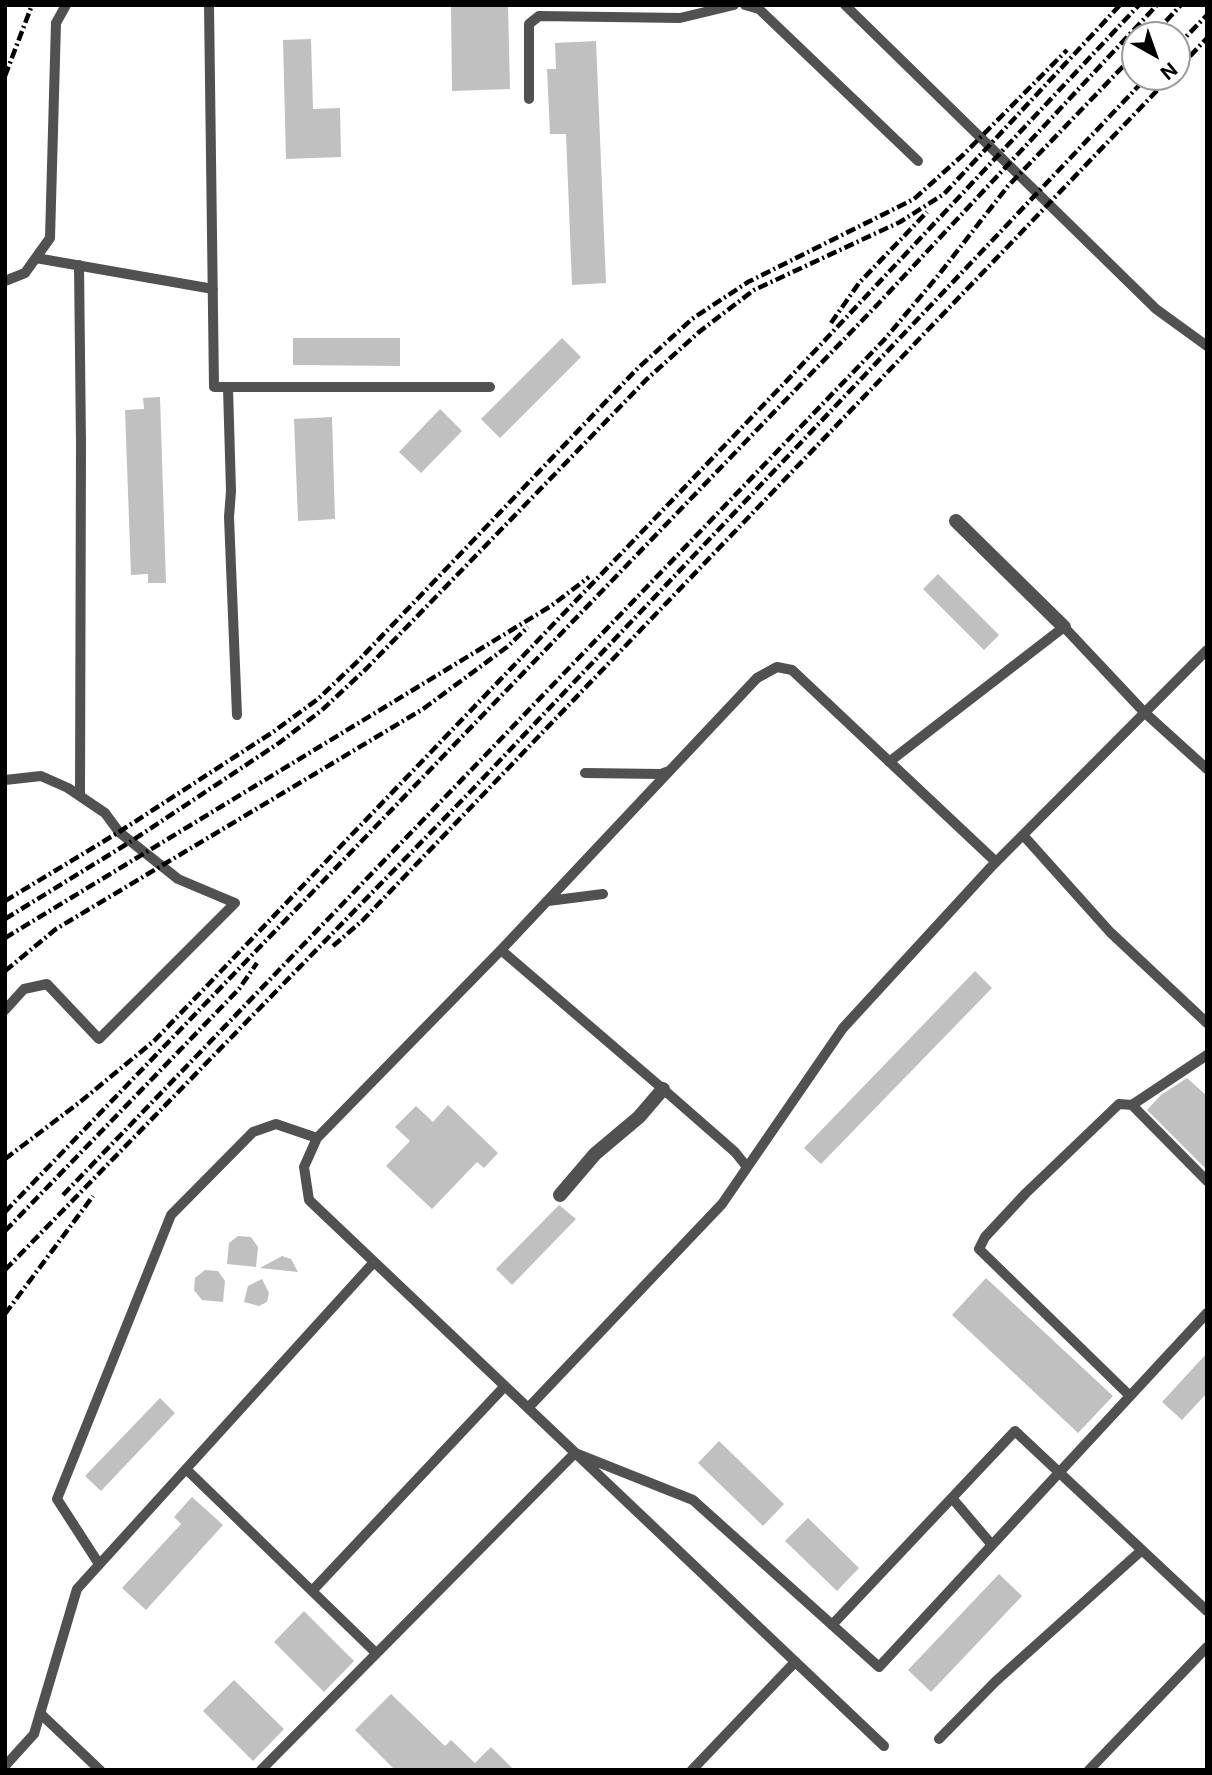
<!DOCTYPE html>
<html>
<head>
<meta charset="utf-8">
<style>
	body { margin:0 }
	#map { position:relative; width:1212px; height:1775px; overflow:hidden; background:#fff; font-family:Inter,sans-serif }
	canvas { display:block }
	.frame { position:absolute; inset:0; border:7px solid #000; pointer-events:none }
	.north { position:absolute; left:1121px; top:21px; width:70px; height:70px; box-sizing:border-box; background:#fff; border:2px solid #999; border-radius:50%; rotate:140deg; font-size:19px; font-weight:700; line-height:28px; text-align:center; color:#000 }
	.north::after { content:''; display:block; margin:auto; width:24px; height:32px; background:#000; clip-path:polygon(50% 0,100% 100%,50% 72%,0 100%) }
</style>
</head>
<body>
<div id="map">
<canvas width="1212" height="1775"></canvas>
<div class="frame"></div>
<div class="north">N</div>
</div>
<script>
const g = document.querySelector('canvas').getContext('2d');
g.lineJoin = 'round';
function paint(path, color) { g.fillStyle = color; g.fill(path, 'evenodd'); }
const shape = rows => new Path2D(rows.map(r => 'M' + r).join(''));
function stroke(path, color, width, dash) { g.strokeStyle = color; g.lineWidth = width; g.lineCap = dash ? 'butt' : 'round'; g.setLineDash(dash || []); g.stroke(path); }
const building = shape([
	[451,5,508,5,510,89,452,91],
	[311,39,313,109,340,108,341,157,286,159,283,40],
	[596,41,606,283,572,285,566,134,550,134,547,69,556,69,555,43],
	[293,338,400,338,400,366,293,365],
	[562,338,581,357,500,438,481,419],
	[160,397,166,583,148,583,148,574,131,575,125,410,144,409,143,398],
	[440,409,462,431,421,473,399,452],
	[332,417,335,519,298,521,294,419],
	[938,574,999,635,984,650,923,589],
	[975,971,992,988,821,1164,804,1148],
	[1187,1078,1207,1096,1207,1170,1147,1110,1161,1095],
	[448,1105,498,1153,484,1168,477,1162,432,1209,386,1166,410,1141,395,1127,416,1106,433,1122],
	[559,1205,576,1219,512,1285,496,1269],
	[238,1236,251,1237,258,1247,256,1267,227,1264,229,1243],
	[282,1256,291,1259,298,1272,260,1268],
	[205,1270,218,1271,225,1281,223,1302,202,1300,194,1290,195,1278],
	[986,1278,1113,1396,1078,1433,952,1315],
	[262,1279,269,1293,267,1302,259,1306,244,1302,248,1286],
	[1207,1353,1207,1393,1182,1420,1162,1402],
	[160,1398,175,1413,101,1491,85,1476],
	[719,1441,784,1504,763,1526,698,1463],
	[192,1497,223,1525,146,1610,122,1588,181,1524,174,1517],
	[808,1518,859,1568,837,1591,785,1541],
	[999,1574,1022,1596,931,1692,908,1670],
	[304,1611,354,1661,324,1692,274,1642],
	[234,1680,284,1729,253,1761,203,1711],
	[391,1694,445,1746,451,1740,475,1763,491,1747,514,1770,395,1770,355,1730]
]);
const lane = shape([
	[209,5,214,387,490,387],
	[745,5,759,9,918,161],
	[845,5,1156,309,1207,346],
	[529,99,529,24,539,16,680,18,734,5],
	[36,258,213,289],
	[79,265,81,444,80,796],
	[5,281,25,273,50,238,56,23,66,5],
	[228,388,231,491,229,517,237,715],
	[889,762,1064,627,1144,712,1207,769],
	[585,773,661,774,669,771],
	[5,780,41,776,68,788,105,813,119,832,178,879,235,903,99,1039,47,984,24,989,5,1010],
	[1023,835,1110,932,1207,1023],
	[548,901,603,894],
	[501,950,663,1089,735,1152,747,1167],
	[1132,1105,1207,1055],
	[1130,1396,979,1249,985,1237,1026,1193,1119,1104,1132,1105,1207,1181],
	[528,1408,722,1204,843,1028,991,867,1207,650],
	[186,1469,376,1653],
	[952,1498,992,1545],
	[99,1564,57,1499,171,1215,253,1132,276,1124,317,1138],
	[312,1591,505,1386],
	[832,1625,1015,1431,1207,1611],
	[40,1713,100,1770],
	[939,1739,996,1681,1142,1550],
	[884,1746,309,1200,304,1167,317,1138,501,950,757,678,777,667,792,670,996,862],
	[5,1766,34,1734,77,1589,374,1262],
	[261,1770,575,1453,693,1500,879,1667,1207,1313],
	[692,1770,795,1662],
	[1089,1770,1207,1647]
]);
const street = shape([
	[956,521,1064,627],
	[560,1195,595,1154,639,1117,663,1089]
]);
const rail = shape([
	[1153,35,1181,5],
	[1177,46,1207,15],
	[1177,70,1207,38],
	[5,76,32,5],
	[831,323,859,283,927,212],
	[5,901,119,832,273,732,318,699,358,661,638,368,692,319,748,282,914,199,963,155,1067,50],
	[5,919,130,842,279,743,322,710,366,669,647,379,699,332,754,290,900,222,944,194,1120,5],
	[5,938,551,606,589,577],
	[333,946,362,921,1170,77],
	[5,971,56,929,423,709,507,647,528,627],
	[5,1159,80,1102,154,1041,796,371,1139,5],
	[63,1195,884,340,937,277,1008,186,1135,54],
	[5,1212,878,304,1157,5],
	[5,1231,239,989,257,963],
	[5,1270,470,792,1147,77],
	[5,1314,93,1196]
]);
paint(building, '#c0c0c0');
stroke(lane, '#515151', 10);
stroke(street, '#515151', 14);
stroke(rail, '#000', 4.5, [10, 3.5, 2, 3.5]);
</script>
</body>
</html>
